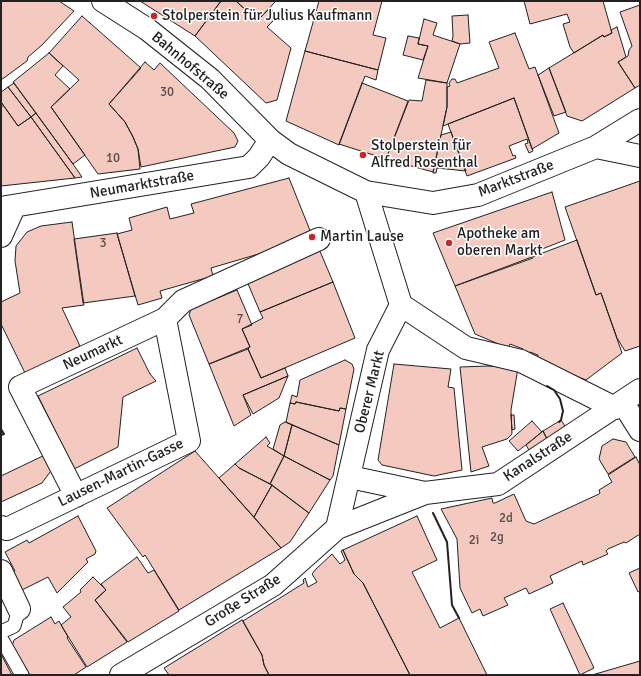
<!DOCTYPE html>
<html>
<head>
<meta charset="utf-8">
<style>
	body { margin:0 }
	#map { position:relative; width:641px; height:676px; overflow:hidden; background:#fff; font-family:Signika,sans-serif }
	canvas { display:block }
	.frame { position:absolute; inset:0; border:2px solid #222; pointer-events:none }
</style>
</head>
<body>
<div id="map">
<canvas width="641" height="676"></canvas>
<div class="frame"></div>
</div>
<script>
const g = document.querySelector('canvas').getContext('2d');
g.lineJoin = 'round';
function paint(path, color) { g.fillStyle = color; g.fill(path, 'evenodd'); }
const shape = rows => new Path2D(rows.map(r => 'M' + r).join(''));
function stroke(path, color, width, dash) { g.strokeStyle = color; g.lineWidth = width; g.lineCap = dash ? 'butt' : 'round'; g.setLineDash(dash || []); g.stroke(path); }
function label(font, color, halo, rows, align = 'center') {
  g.font = font + ' Signika,sans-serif'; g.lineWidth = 3; g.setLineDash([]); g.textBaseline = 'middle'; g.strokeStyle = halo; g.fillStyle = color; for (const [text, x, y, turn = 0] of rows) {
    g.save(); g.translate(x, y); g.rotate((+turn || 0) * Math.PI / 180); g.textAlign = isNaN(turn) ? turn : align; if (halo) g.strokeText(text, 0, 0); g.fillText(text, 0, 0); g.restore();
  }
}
const building = shape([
	[1,1,59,1,74,11,42,45,28,57,27,61,1,80,1,1],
	[140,1,221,1,195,36,140,1],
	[221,1,236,1,251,15,253,13,259,19,270,8,278,16,267,27,291,48,277,100,266,103,195,36,221,1],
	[236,1,276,1,259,19,253,13,251,15,236,1],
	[319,1,382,1,373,35,386,38,378,70,305,51,319,1],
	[524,1,603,1,612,33,604,37,603,35,574,53,570,47,563,24,570,22,567,14,530,24,524,1],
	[640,5,640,85,635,88,618,62,628,56,629,50,632,46,620,12,640,5],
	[468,15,470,43,460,44,452,41,453,36,452,16,468,15],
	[82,16,141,68,109,104,125,122,133,137,138,149,140,169,98,174,51,107,79,80,49,53,82,16],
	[424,19,437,23,433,35,460,44,447,83,418,78,428,46,418,44,424,19],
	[617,27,626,57,618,62,635,88,582,121,567,116,549,68,603,35,604,37,612,33,611,30,617,27],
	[515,33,529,69,535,67,559,133,532,149,514,98,443,126,447,107,447,87,450,86,449,83,452,79,455,79,457,83,499,68,489,42,515,33],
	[408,36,419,38,418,44,428,46,423,60,403,55,408,36],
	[305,51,378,70,376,80,365,76,339,145,286,121,305,51],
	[49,53,63,66,55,75,70,89,51,107,85,155,73,164,13,82,49,53],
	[145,62,154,70,160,63,234,133,238,141,235,147,141,167,138,149,133,137,125,122,109,104,145,62],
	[549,68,566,112,554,116,538,75,549,68],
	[426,80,447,83,447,107,433,172,386,159,409,100,422,101,426,80],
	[14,83,36,113,31,117,8,87,14,83],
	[362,83,408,101,386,159,339,144,362,83],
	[8,87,31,117,18,126,1,102,1,92,8,87],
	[514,98,533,151,529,153,525,144,528,143,527,139,509,146,513,156,515,155,516,158,467,176,448,124,514,98],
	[1,102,18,126,31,117,75,178,1,186,1,108,2,107,1,102],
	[36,113,73,164,82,177,75,178,31,117,36,113],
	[451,132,466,171,437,168,436,173,433,173,441,135,451,132],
	[289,178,313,238,211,268,213,276,160,291,162,298,138,305,117,234,132,230,129,218,167,207,170,219,194,213,191,204,289,178],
	[640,181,640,346,625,351,617,338,601,293,596,295,565,207,640,181],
	[552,192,565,240,532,253,533,258,455,286,433,233,552,192],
	[72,222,84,305,62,308,80,346,25,373,1,324,1,302,20,293,15,261,16,246,27,232,41,226,72,222],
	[117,233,135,296,83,303,74,239,117,233],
	[577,240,596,295,601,293,622,353,586,380,536,360,538,355,530,352,528,356,521,353,523,349,510,344,508,348,475,334,455,286,577,240],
	[319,249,333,282,260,312,246,279,319,249],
	[333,282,355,338,261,378,248,349,250,347,242,329,263,318,260,312,333,282],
	[237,290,252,325,242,329,250,347,209,364,189,315,191,309,237,290],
	[137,348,150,374,156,381,123,397,118,447,74,469,38,396,137,348],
	[248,349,261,378,285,368,288,376,243,395,251,415,234,426,209,364,248,349],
	[345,360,352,364,354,369,346,409,340,408,339,411,296,402,295,404,290,403,292,395,297,397,300,380,345,360],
	[394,364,451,369,448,387,454,388,462,470,434,476,382,465,378,460,394,364],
	[488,366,518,368,511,410,512,434,507,439,482,447,489,466,471,472,460,367,488,366],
	[288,376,279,398,253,414,243,395,288,376],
	[296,402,339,411,340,408,346,409,339,445,286,422,290,403,295,404,296,402],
	[511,415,514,415,515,429,512,430,511,415],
	[561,420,567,429,548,441,543,431,561,420],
	[532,421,542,432,518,451,509,441,532,421],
	[285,422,292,425,284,456,273,449,280,425,285,422],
	[292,425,339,445,333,476,330,480,284,456,292,425],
	[543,431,548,441,530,452,526,445,543,431],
	[266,437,270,443,267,446,284,456,270,484,239,468,235,464,266,437],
	[613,439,626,442,635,457,608,474,599,459,602,446,613,439],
	[195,451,281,548,179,610,145,555,143,557,107,508,195,451],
	[47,454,53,468,42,483,1,502,1,476,47,454],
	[284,456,330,480,309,513,270,484,284,456],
	[636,457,640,465,640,534,626,543,624,542,608,549,606,551,608,554,583,565,582,561,550,576,553,583,529,594,526,588,504,598,508,605,483,616,480,609,472,613,460,588,457,539,441,509,492,498,493,503,495,503,514,494,526,521,534,524,599,494,600,493,599,490,612,482,608,475,636,457],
	[235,464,239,468,272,485,254,517,219,478,235,464],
	[272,485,309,513,290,542,281,548,254,517,272,485],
	[78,516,96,551,95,554,86,559,88,562,57,593,48,577,20,591,10,573,15,571,5,552,27,540,29,543,78,516],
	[417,516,437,560,412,572,440,628,459,618,487,675,410,675,363,583,354,574,343,550,417,516],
	[343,550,354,574,363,583,410,675,269,675,264,665,262,655,243,621,304,583,303,580,305,578,308,587,317,582,312,574,316,569,332,554,340,564,345,560,341,551,343,550],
	[137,557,148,573,154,570,179,611,128,642,95,600,106,590,101,584,137,557],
	[640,568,640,591,638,592,629,573,640,568],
	[93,577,106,590,95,600,127,642,87,667,61,625,71,617,63,607,81,592,80,590,93,577],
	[563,603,594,668,580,675,550,609,563,603],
	[51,617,55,624,59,621,68,637,67,638,86,667,74,675,30,675,12,646,14,640,51,617],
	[242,620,262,655,264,665,269,675,169,675,164,668,242,620],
	[1,654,12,675,1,675,1,654],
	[640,661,640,675,592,675,640,661]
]);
const lane = shape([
	[1,632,14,626,19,609],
	[1,638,22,675]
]);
const street = shape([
	[103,1,147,29,210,79,270,140,289,154,366,192,433,203,478,195,596,147,640,120],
	[596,147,640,156],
	[1,208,249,167,259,157,270,140],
	[1,236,14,207],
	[401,305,466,348,521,361,615,408],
	[623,403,640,430],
	[350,477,425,493],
	[76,496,20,387,165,319,183,301,319,239],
	[1,527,7,529,189,441,165,319],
	[337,528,378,350,401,305,366,192],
	[1,571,19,609],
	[121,675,273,585,337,528,425,493,498,484,640,390]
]);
const wall = shape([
	[547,386,554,390,560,399,563,411,561,420,559,422],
	[1,429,4,434,1,435],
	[433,513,447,542,452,605,459,618]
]);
const markers = [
	[154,16,4,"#c62828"],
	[363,155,4,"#c62828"],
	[312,237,4,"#c62828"],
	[449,243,4,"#c62828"]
];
const numberNames = [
	["30",167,93],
	["10",113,159],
	["3",103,244],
	["7",240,320],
	["2d",506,519],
	["2g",497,538],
	["2i",474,541]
];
const poiNames = [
	["Stolperstein für Julius Kaufmann",162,16],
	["Stolperstein für",371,146],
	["Alfred Rosenthal",371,163],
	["Apotheke am",457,234],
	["oberen Markt",457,251],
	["Martin Lause",320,237]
];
const streetNames = [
	["Bahnhofstraße",190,66,40],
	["Marktstraße",516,179,-21],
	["Neumarktstraße",142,185,-10],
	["Neumarkt",93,353,-25],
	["Oberer Markt",370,392,-76],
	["Kanalstraße",538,457,-33],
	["Lausen-Martin-Gasse",121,473,-26],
	["Große Straße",243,601,-32]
];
paint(building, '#f3c9c0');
stroke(building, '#222', 1);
stroke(lane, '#222', 15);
stroke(street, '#222', 24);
stroke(lane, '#fff', 13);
stroke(street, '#fff', 22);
stroke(wall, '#222', 2);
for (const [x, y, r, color] of markers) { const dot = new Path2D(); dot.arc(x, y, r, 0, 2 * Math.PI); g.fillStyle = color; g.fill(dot); stroke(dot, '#fff', 1.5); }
label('13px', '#564c4a', null, numberNames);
label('15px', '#222', '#fff', poiNames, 'left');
label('15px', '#222', '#fff', streetNames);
</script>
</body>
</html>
